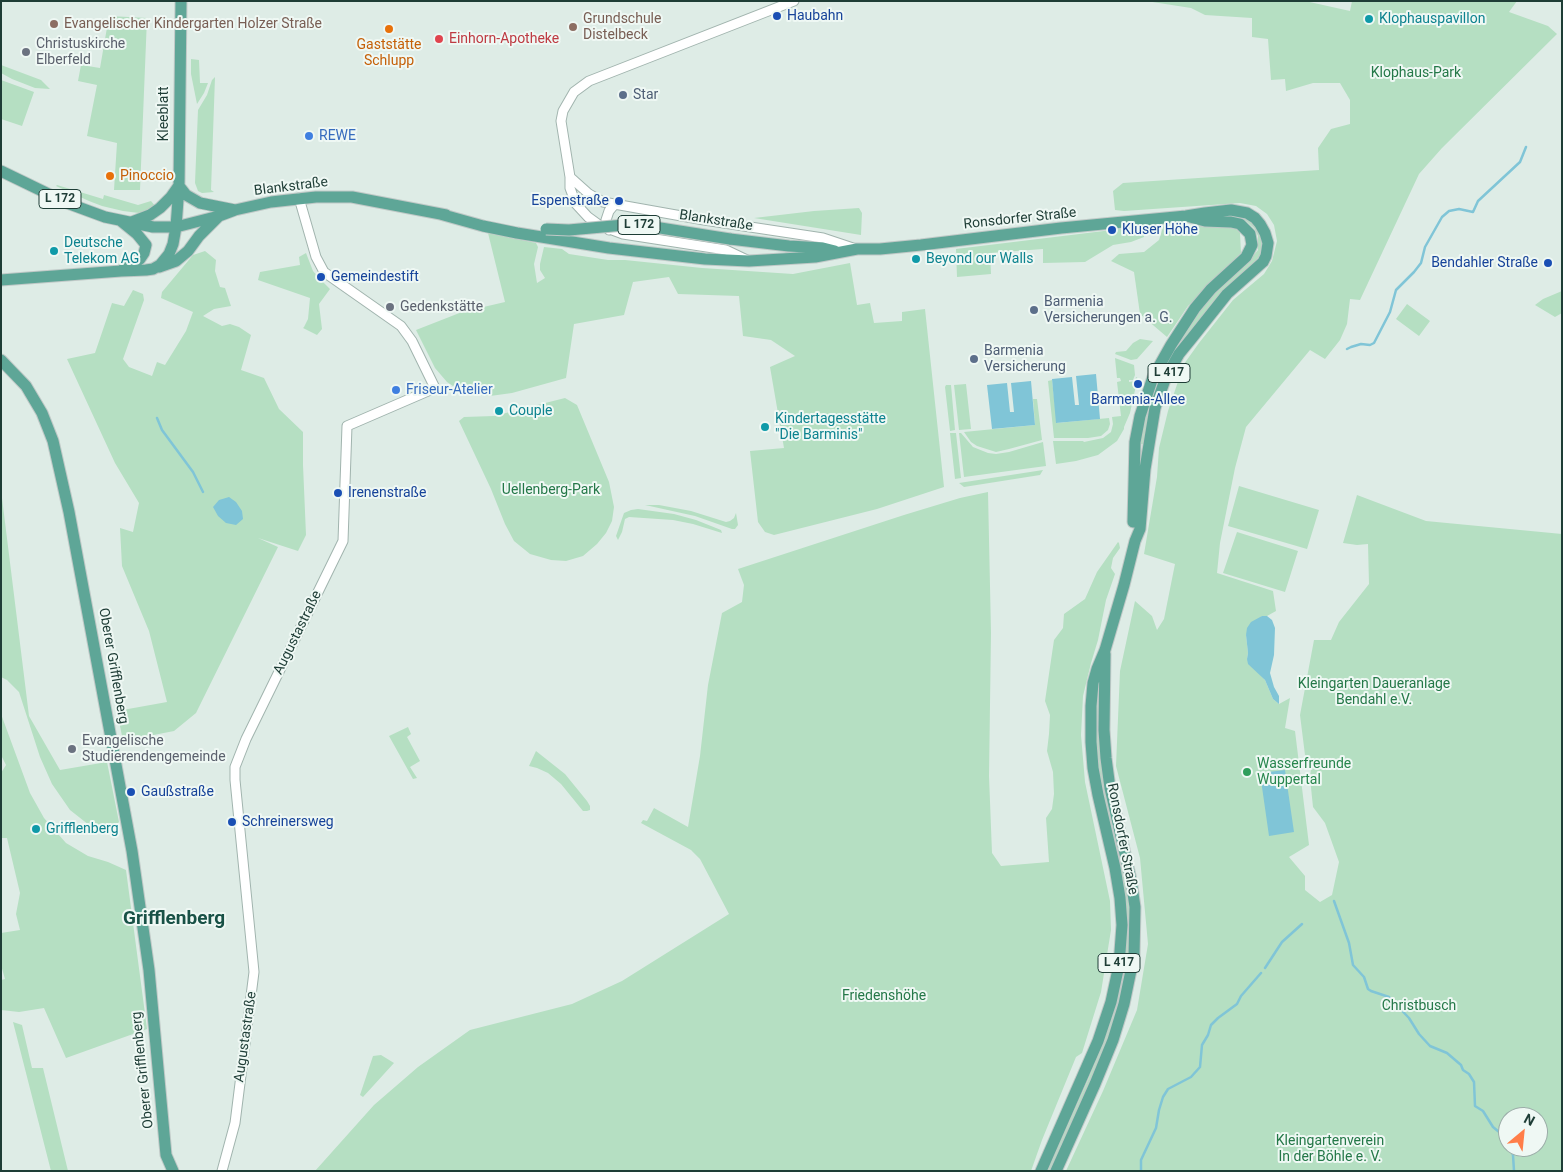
<!DOCTYPE html>
<html>
<head>
<meta charset="utf-8">
<style>
	body { margin:0 }
	#map { position:relative; width:1563px; height:1172px; overflow:hidden; background:#deece6; font-family:Roboto,sans-serif }
	canvas { display:block }
	.frame { position:absolute; inset:0; border:2px solid #1e3d36; pointer-events:none }
	.north { position:absolute; left:1498px; top:1107px; width:50px; height:50px; box-sizing:border-box; background:#eff8f4; border:1px solid #9bada8; border-radius:50%; rotate:28deg; font-size:14px; font-weight:700; line-height:20px; text-align:center; color:#1e3d36 }
	.north::after { content:''; display:block; margin:auto; width:18px; height:22px; background:#ff7e49; clip-path:polygon(50% 0,100% 100%,50% 72%,0 100%) }
</style>
</head>
<body>
<div id="map">
<canvas width="1563" height="1172"></canvas>
<div class="frame"></div>
<div class="north">N</div>
</div>
<script>
const g = document.querySelector('canvas').getContext('2d');
g.lineJoin = 'round';
function paint(path, color) { g.fillStyle = color; g.fill(path, 'evenodd'); }
const shape = rows => new Path2D(rows.map(r => 'M' + r).join(''));
function stroke(path, color, width, dash) { g.strokeStyle = color; g.lineWidth = width; g.lineCap = dash ? 'butt' : 'round'; g.setLineDash(dash || []); g.stroke(path); }
function label(font, color, halo, rows, align = 'center') {
  g.font = font + ' Roboto,sans-serif'; g.lineWidth = 4; g.setLineDash([]); g.textBaseline = 'middle'; g.strokeStyle = halo; g.fillStyle = color; for (const [text, x, y, turn = 0] of rows) {
    g.save(); g.translate(x, y); g.rotate((+turn || 0) * Math.PI / 180); g.textAlign = isNaN(turn) ? turn : align; if (halo) g.strokeText(text, 0, 0); g.fillText(text, 0, 0); g.restore();
  }
}
const green = shape([
	[1146,1,1305,1,1350,11,1352,1,1517,1,1509,12,1548,26,1557,34,1442,148,1419,174,1360,300,1350,299,1347,324,1340,340,1325,359,1310,350,1246,427,1235,468,1220,543,1217,573,1273,591,1276,611,1267,616,1262,616,1246,635,1248,653,1247,659,1265,680,1273,699,1279,704,1290,698,1285,728,1295,731,1309,845,1289,857,1305,876,1305,890,1320,902,1332,895,1339,862,1325,823,1313,807,1310,778,1312,759,1305,755,1300,715,1314,640,1331,640,1339,622,1369,584,1368,544,1357,545,1343,543,1357,495,1426,521,1562,534,1562,1171,1066,1171,1103,1091,1137,1010,1148,944,1140,858,1116,766,1120,671,1135,601,1152,616,1157,630,1164,619,1175,564,1144,554,1157,477,1159,448,1168,411,1184,364,1199,343,1233,300,1264,274,1272,261,1277,241,1274,225,1267,214,1256,206,1240,203,1124,211,1115,210,1113,191,1123,183,1319,170,1318,148,1331,129,1350,124,1350,100,1340,83,1313,83,1286,91,1285,79,1271,80,1268,39,1252,37,1252,18,1205,15,1191,8],
	[1508,1117,1538,1117,1538,1147,1508,1147],
	[109,16,147,18,140,190,114,190,117,143,87,136,97,85,78,81,81,65,100,68],
	[191,59,199,60,200,83,208,83,204,93,197,104,191,74],
	[1,65,41,80,50,89,35,88,12,79,1,73],
	[215,77,211,190,214,192,202,193,198,191,195,183,198,110,207,95,212,80],
	[1,80,34,92,22,126,1,119],
	[57,185,103,199,104,195,138,205,151,201,156,207,145,212,139,213,123,211,102,206,89,201,56,186],
	[859,208,862,213,861,235,754,218,814,211],
	[1232,215,1239,215,1255,224,1262,241,1260,255,1252,266,1212,303,1180,348,1145,444,1140,444,1143,424,1158,380,1170,356,1204,305,1214,294,1248,262,1258,250,1258,236,1254,228,1246,221,1232,217],
	[1164,224,1236,228,1240,233,1241,253,1188,306,1167,337,1140,314,1134,272,1111,261,1119,254,1144,252,1159,240],
	[1145,226,1144,237,1131,242,1113,245,1085,262,1043,263,1043,249,990,253,991,274,957,277,956,249],
	[488,233,536,243,538,247,534,264,537,283,545,278,540,270,540,264,544,247,562,249,569,254,608,260,625,260,702,268,793,274,850,263,857,305,870,303,874,323,902,321,902,312,925,309,944,487,877,509,774,535,765,532,758,522,750,451,784,448,770,367,795,356,771,340,743,336,739,296,678,294,669,277,633,282,624,315,574,324,566,378,512,393,490,396,470,394,456,388,447,382,435,368,416,330,462,312,505,302],
	[205,251,216,260,215,271,220,287,225,288,231,306,214,309,203,316,222,326,230,324,239,327,251,335,241,370,264,378,279,409,303,432,303,465,306,535,298,551,258,538,278,547,196,713,174,731,123,741,117,711,167,702,149,631,122,566,120,528,133,532,139,503,115,463,67,359,95,353,112,303,124,306,133,290,143,294,144,300,123,359,129,367,152,376,157,362,165,365,186,331,193,312,161,298,162,292,193,255],
	[306,253,313,271,319,278,330,289,319,304,322,329,317,335,303,328,304,327,308,319,310,298,258,280,260,272,300,265,299,257],
	[1562,291,1562,313,1555,317,1535,305,1543,299],
	[1407,304,1430,321,1419,336,1396,319],
	[1140,339,1153,341,1137,359,1131,360,1115,354,1116,352,1126,351,1133,343],
	[1115,358,1134,365,1135,375,1133,380,1129,380,1129,382,1135,381,1136,377,1139,379,1135,390,1130,413,1124,427,1124,429,1117,441,1098,455,1076,461,1056,464,1053,441,1083,441,1084,442,1103,438,1111,432,1113,424,1112,417,1121,416,1117,382,1121,381,1120,378,1117,378],
	[1052,380,1057,423,1109,418,1110,424,1108,430,1101,436,1088,438,1054,438,1048,381],
	[966,384,971,429,959,430,954,385],
	[946,385,951,385,955,430,950,431,945,387],
	[565,398,577,405,609,482,614,507,612,521,606,533,597,544,583,556,566,561,551,560,530,554,514,541,505,524,491,489,459,421,464,417,494,416],
	[1033,399,1037,399,1042,440,1009,449,996,452,977,446,971,442,964,432,1035,425],
	[950,433,956,433,961,478,955,479],
	[959,433,961,433,973,447,988,453,996,454,1009,452,1043,442,1046,466,964,477],
	[1043,470,1040,475,964,487,959,483],
	[1239,486,1319,510,1307,549,1228,526],
	[1,490,29,716,60,770,107,762,119,822,108,833,89,825,70,810,52,784,40,757,19,692,7,680,1,677],
	[988,492,991,633,989,776,992,853,1001,866,1049,862,1046,818,1052,809,1054,794,1053,772,1047,751,1049,734,1050,715,1045,701,1054,640,1063,628,1064,614,1085,599,1097,572,1118,542,1119,543,1120,548,1113,558,1111,568,1115,574,1106,600,1098,640,1091,663,1083,696,1081,735,1085,782,1110,901,1111,930,1101,992,1082,1053,1076,1057,1042,1140,1031,1171,315,1171,374,1105,418,1067,470,1030,572,1004,622,981,729,914,700,859,691,850,641,823,643,820,647,821,654,808,688,827,700,756,708,685,722,613,742,602,744,585,738,569,904,515,960,498],
	[645,505,659,505,691,511,726,522,730,521,734,518,736,513,738,525,735,529,732,529,695,516],
	[638,509,674,514,696,520,721,530,722,533,693,524,673,520,629,517,625,519,622,532,618,540,616,536,624,513,631,510],
	[1237,532,1298,551,1285,592,1223,573],
	[1099,683,1129,908,1130,939,1127,967,1115,1017,1104,1049,1050,1171,1047,1171,1088,1080,1102,1045,1113,1016,1125,965,1127,911,1124,887,1120,863,1101,785,1096,751,1096,723],
	[1,714,30,793,44,818,66,843,88,856,108,862,126,870,147,1029,66,1058,44,1008,19,1012,1,1010,1,980,5,979,1,965,1,933,20,930,16,914,20,893,7,838,1,838,1,773,6,765,1,755],
	[408,727,411,734,407,737,420,761,410,767,417,778,413,779,389,736],
	[536,751,565,774,587,801,590,806,590,810,587,811,583,811,561,784,548,773,537,768,529,766],
	[13,1022,22,1025,32,1068,43,1068,68,1171,51,1171],
	[381,1055,394,1063,363,1097,360,1095,373,1056]
]);
const water = shape([
	[1096,374,1100,419,1056,423,1052,379,1072,377,1075,405,1079,405,1076,376],
	[1031,381,1035,425,992,429,987,385,1007,383,1010,412,1014,412,1011,383],
	[229,497,236,502,242,511,243,519,236,525,226,523,218,516,213,507,219,500],
	[1262,616,1267,616,1272,620,1275,628,1274,655,1270,673,1274,687,1279,696,1279,704,1273,699,1265,680,1248,664,1247,659,1248,653,1246,635,1247,628,1251,622],
	[1285,770,1294,832,1269,836,1260,773]
]);
const stream = shape([
	[1347,349,1351,347,1361,344,1370,345,1374,343,1390,312,1396,290,1414,272,1421,263,1425,247,1442,217,1449,211,1459,209,1473,212,1478,201,1520,162,1526,147],
	[157,418,162,430,193,472,203,492],
	[1334,901,1349,943,1353,965,1364,977,1368,989,1371,991,1389,997,1409,1018,1419,1034,1430,1046,1447,1053,1461,1065,1463,1070,1469,1074,1474,1082,1475,1106,1483,1111,1493,1127,1504,1136,1508,1141],
	[1265,968,1282,942,1302,924],
	[1510,1147,1513,1155,1514,1171],
	[1141,1171,1141,1160,1156,1128,1159,1110,1163,1097,1168,1089,1191,1077,1200,1067,1202,1045,1208,1035,1211,1025,1218,1018,1237,1004,1241,996,1261,973]
]);
const minor = shape([
	[570,177,589,194,603,202,704,220,823,238,856,249],
	[609,230,606,220,609,211,614,205],
	[747,260,726,250,623,234,599,225,588,217,576,204,570,188,570,177,561,121,563,111,574,92,589,81,794,1],
	[222,1171,235,1123,254,972,235,780,235,767,246,739,343,541,347,426,435,388,412,341,401,326,324,272,316,257,299,198]
]);
const major = shape([
	[1,171,67,203,105,217,153,227,176,227,219,216,235,210,271,202,316,197,352,197,446,215],
	[179,186,186,195,200,203,235,210],
	[440,214,483,226,517,233,609,248,705,259,749,261,815,257,857,249,880,249,921,245,1061,228,1186,216,1205,213,1231,210,1247,213,1255,218,1260,224,1265,233,1268,243,1266,256,1263,262,1227,294,1192,338,1179,354,1166,377,1155,408,1145,469,1140,529,1135,541,1124,585,1105,650,1097,669,1093,683,1091,706,1091,742,1093,768,1098,795,1115,868,1120,898,1122,925,1119,965,1111,1002,1098,1041,1041,1171],
	[121,221,137,234,146,245,144,253,140,259,122,270],
	[132,222,150,215,160,208,171,197,178,187],
	[730,239,789,246,823,248,835,251],
	[159,267,176,261,188,251,199,236,218,217],
	[1,280,121,271,146,270,153,269,160,265,169,254,173,244,176,227,179,186,181,1],
	[1,360,26,386,42,413,53,441,69,512,132,851,149,970,166,1155,173,1171],
	[1133,522,1135,442,1140,416,1153,377,1171,345,1195,308,1211,289,1246,257,1252,245,1250,234,1240,224,1231,222,1205,221,1190,217],
	[1056,1171,1095,1084,1113,1040,1124,1004,1134,956,1135,907,1131,880,1110,788,1106,758,1104,730,1105,654]
]);
const majorBridge = shape([
	[546,229,569,230,635,224,730,239]
]);
const markers = [
	[777,16,5,"#1a4fb4"],
	[1369,19,5,"#0f9aa8"],
	[54,24,5,"#8d6e63"],
	[573,27,5,"#8d6e63"],
	[389,29,5,"#e8710a"],
	[439,39,5,"#e0444e"],
	[26,52,5,"#6b7280"],
	[623,95,5,"#5c6f8a"],
	[309,136,5,"#3f7fe0"],
	[110,176,5,"#e8710a"],
	[619,201,5,"#1a4fb4"],
	[1112,230,5,"#1a4fb4"],
	[54,251,5,"#0f9aa8"],
	[916,259,5,"#0f9aa8"],
	[1548,263,5,"#1a4fb4"],
	[321,277,5,"#1a4fb4"],
	[390,307,5,"#6b7280"],
	[1034,310,5,"#5c6f8a"],
	[974,359,5,"#5c6f8a"],
	[1138,384,5,"#1a4fb4"],
	[396,390,5,"#3f7fe0"],
	[499,411,5,"#0f9aa8"],
	[765,427,5,"#0f9aa8"],
	[338,493,5,"#1a4fb4"],
	[72,749,5,"#6b7280"],
	[1247,772,5,"#2e9e5b"],
	[131,792,5,"#1a4fb4"],
	[232,822,5,"#1a4fb4"],
	[36,829,5,"#0f9aa8"]
];
const shields = [
	[60,199,42],
	[639,225,42],
	[1169,373,42],
	[1119,963,42]
];
const shieldNames = [
	["L 172",60,199],
	["L 172",639,225],
	["L 417",1169,373],
	["L 417",1119,963]
];
const transitNames = [
	["Haubahn",787,16],
	["Espenstraße",609,201,"right"],
	["Kluser Höhe",1122,230],
	["Bendahler Straße",1538,263,"right"],
	["Gemeindestift",331,277],
	["Barmenia-Allee",1138,400,"center"],
	["Irenenstraße",348,493],
	["Gaußstraße",141,792],
	["Schreinersweg",242,822]
];
const educationNames = [
	["Grundschule",583,19],
	["Distelbeck",583,35],
	["Evangelischer Kindergarten Holzer Straße",64,24]
];
const cultureNames = [
	["Klophauspavillon",1379,19],
	["Deutsche",64,243],
	["Telekom AG",64,259],
	["Beyond our Walls",926,259],
	["Couple",509,411],
	["Kindertagesstätte",775,419],
	["\"Die Barminis\"",775,435],
	["Grifflenberg",46,829]
];
const healthNames = [
	["Einhorn-Apotheke",449,39]
];
const worshipNames = [
	["Christuskirche",36,44],
	["Elberfeld",36,60],
	["Gedenkstätte",400,307],
	["Evangelische",82,741],
	["Studierendengemeinde",82,757]
];
const foodNames = [
	["Gaststätte",389,45],
	["Schlupp",389,61],
	["Pinoccio",120,176,"left"]
];
const parkNames = [
	["Klophaus-Park",1416,73],
	["Uellenberg-Park",551,490],
	["Kleingarten Daueranlage",1374,684],
	["Bendahl e.V.",1374,700],
	["Friedenshöhe",884,996],
	["Christbusch",1419,1006],
	["Kleingartenverein",1330,1141],
	["In der Böhle e. V.",1330,1157]
];
const serviceNames = [
	["Star",633,95],
	["Barmenia",1044,302],
	["Versicherungen a. G.",1044,318],
	["Barmenia",984,351],
	["Versicherung",984,367]
];
const streetNames = [
	["Kleeblatt",164,114,-90],
	["Blankstraße",291,187,-7],
	["Ronsdorfer Straße",1020,219,-6],
	["Blankstraße",716,221,9],
	["Augustastraße",298,633,-64],
	["Oberer Grifflenberg",113,666,80],
	["Ronsdorfer Straße",1122,839,79],
	["Augustastraße",246,1037,-82],
	["Oberer Grifflenberg",143,1070,-96]
];
const shopNames = [
	["REWE",319,136],
	["Friseur-Atelier",406,390]
];
const leisureNames = [
	["Wasserfreunde",1257,764],
	["Wuppertal",1257,780]
];
const districtNames = [
	["Grifflenberg",174,919]
];
paint(green, '#b5dfc2');
paint(water, '#80c5d7');
stroke(stream, '#80c5d7', 2.5);
stroke(minor, '#a1b4ae', 11);
stroke(major, '#c0c9c7', 13);
stroke(minor, '#fff', 9);
stroke(major, '#5ea697', 11);
stroke(majorBridge, '#c0c9c7', 13, []);
stroke(majorBridge, '#5ea697', 11);
for (const [x, y, r, color] of markers) { const dot = new Path2D(); dot.arc(x, y, r, 0, 2 * Math.PI); g.fillStyle = color; g.fill(dot); stroke(dot, '#eff8f4', 2); }
for (const [x, y, w] of shields) { const box = new Path2D(); box.roundRect(x - w / 2, y - 9.5, w, 19, 4); g.fillStyle = '#eff8f4'; g.fill(box); stroke(box, '#1e3d36', 1); }
label('bold 12px', '#1e3d36', null, shieldNames);
label('14px', '#164399', '#eff8f4', transitNames, 'left');
label('14px', '#785e54', '#eff8f4', educationNames, 'left');
label('14px', '#0d838f', '#eff8f4', cultureNames, 'left');
label('14px', '#be3a42', '#eff8f4', healthNames, 'left');
label('14px', '#5b616d', '#eff8f4', worshipNames, 'left');
label('14px', '#c56008', '#eff8f4', foodNames);
label('14px', '#247848', '#eff8f4', parkNames);
label('14px', '#4e5e75', '#eff8f4', serviceNames, 'left');
label('14px', '#1e3d36', '#eff8f4', streetNames);
label('14px', '#366cbe', '#eff8f4', shopNames, 'left');
label('14px', '#27864d', '#eff8f4', leisureNames, 'left');
label('bold 19px', '#185146', '#eff8f4', districtNames);
</script>
</body>
</html>
